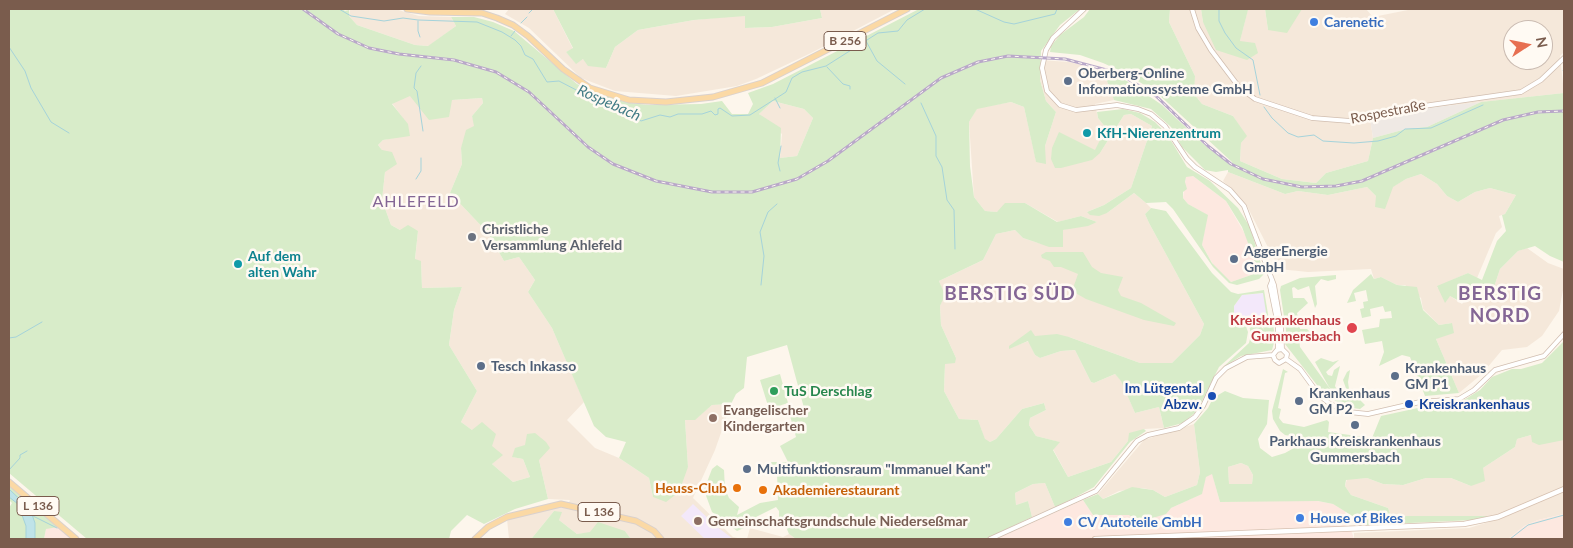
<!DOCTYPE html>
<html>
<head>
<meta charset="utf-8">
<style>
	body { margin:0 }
	#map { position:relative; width:1573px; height:548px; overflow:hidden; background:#fdf6ec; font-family:Lato,sans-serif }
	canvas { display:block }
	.frame { position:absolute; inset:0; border:10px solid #7a5c4d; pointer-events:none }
	.north { position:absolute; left:1503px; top:20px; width:50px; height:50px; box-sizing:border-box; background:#fffaf3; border:1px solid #cabbb1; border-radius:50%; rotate:79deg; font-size:14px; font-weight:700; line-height:20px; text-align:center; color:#7a5c4d }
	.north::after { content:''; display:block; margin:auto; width:18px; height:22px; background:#e76f51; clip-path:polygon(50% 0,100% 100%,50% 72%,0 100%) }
</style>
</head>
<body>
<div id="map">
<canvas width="1573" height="548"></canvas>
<div class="frame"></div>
<div class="north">N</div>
</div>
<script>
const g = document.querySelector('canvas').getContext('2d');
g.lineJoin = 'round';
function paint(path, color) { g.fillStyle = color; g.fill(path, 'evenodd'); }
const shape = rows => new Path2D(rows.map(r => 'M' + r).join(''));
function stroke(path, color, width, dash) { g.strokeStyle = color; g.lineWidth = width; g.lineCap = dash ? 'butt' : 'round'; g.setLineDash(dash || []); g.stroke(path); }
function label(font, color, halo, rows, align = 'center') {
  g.font = font + ' Lato,sans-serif'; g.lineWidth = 5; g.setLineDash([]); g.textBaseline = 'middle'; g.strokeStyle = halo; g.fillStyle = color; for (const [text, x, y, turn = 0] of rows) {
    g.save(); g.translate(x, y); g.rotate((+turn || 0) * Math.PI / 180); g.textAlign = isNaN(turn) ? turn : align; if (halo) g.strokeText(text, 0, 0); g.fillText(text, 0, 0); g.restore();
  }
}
const residential = shape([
	[350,9,395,9,419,16,451,17,456,26,429,46,415,45,357,25,349,16],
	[509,9,553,9,573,49,566,52,576,63,583,59,606,68,615,47,638,30,694,20,745,15,746,28,772,27,822,18,820,9,895,9,811,53,756,79,737,86,676,96,615,91,581,78,529,28,505,14],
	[1170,9,1201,9,1203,22,1240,41,1248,9,1265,9,1268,30,1302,9,1366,9,1373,17,1413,9,1564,9,1564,52,1560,56,1564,93,1401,111,1370,118,1373,138,1368,161,1326,173,1316,183,1282,179,1240,161,1241,143,1246,136,1233,116,1202,104,1193,93,1195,76,1169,22],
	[1513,30,1543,30,1543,60,1513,60],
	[1040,60,1069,62,1103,70,1114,100,1095,104,1098,118,1106,128,1100,153,1124,115,1131,114,1152,126,1131,188,1104,205,1087,212,1107,213,1134,193,1146,203,1151,208,1145,214,1149,223,1204,324,1200,335,1172,363,1140,363,1069,337,1035,336,1009,348,1029,341,1035,355,1040,358,1061,351,1075,350,1091,382,1094,383,1115,374,1121,380,1135,413,1159,407,1164,428,1144,429,1128,441,1111,462,1068,477,1053,449,1059,442,1036,436,1029,425,1030,418,1046,410,1044,403,1022,409,996,439,990,442,985,440,978,420,959,419,944,391,945,364,956,358,941,325,940,306,944,295,939,281,983,260,996,234,1015,230,1023,238,1035,242,1049,246,1063,246,1063,230,1097,222,1081,216,1058,222,1025,203,997,212,985,211,974,197,969,122,977,108,1011,102,1024,107,1036,161,1045,146,1056,112,1046,101,1040,80],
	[410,95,452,100,482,98,483,103,472,116,475,126,461,148,462,164,450,193,488,233,504,261,519,257,535,280,528,292,552,328,584,402,567,420,595,448,619,458,649,478,653,497,688,467,685,420,695,419,712,405,731,404,715,450,693,498,733,537,742,539,631,539,625,531,577,534,559,520,554,511,532,538,509,539,507,519,554,506,567,508,570,500,548,499,539,460,525,445,513,457,523,459,530,477,513,482,492,464,495,460,472,430,461,422,477,391,449,345,454,310,462,287,422,288,421,262,415,260,418,231,400,230,391,225,382,200,385,172,382,150,378,145,383,140,393,138,407,124,392,103],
	[773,101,804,109,813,118,797,156,780,158,782,134,759,114],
	[1228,172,1285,194,1298,191,1328,195,1367,187,1376,196,1406,179,1421,174,1437,184,1447,196,1458,202,1475,192,1490,188,1516,195,1505,214,1499,216,1502,227,1496,233,1477,278,1468,273,1437,287,1462,304,1471,294,1485,298,1493,290,1500,269,1518,251,1527,248,1548,263,1564,269,1564,285,1559,311,1542,336,1527,347,1502,350,1482,374,1459,393,1436,339,1452,328,1452,323,1439,325,1423,309,1421,298,1405,285,1397,285,1381,277,1374,279,1371,269,1308,272,1279,269,1247,206,1223,181],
	[1194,424,1200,472,1197,485,1165,497,1153,490,1142,488,1119,491,1103,499,1098,494,1144,440],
	[1531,435,1564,440,1564,514,1538,520,1524,526,1508,539,1354,539,1354,533,1469,528,1492,521,1490,516,1391,516,1388,508,1351,495,1345,486,1347,479,1367,478,1383,484,1403,485,1426,478,1451,478,1471,486,1483,468,1515,447,1517,439],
	[1241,463,1248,466,1253,475,1252,484,1229,485,1228,467],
	[1045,483,1055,507,1032,517,1028,501,1016,505,1015,493,1033,484],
	[750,528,783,537,789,534,796,539,747,539]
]);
const commercial = shape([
	[1186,176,1193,176,1226,201,1250,243,1254,260,1254,274,1231,282,1215,268,1202,245,1207,215,1188,204,1183,198],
	[1212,473,1220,502,1268,500,1318,501,1333,504,1345,511,1354,539,996,539,1083,500,1093,515,1129,515,1171,508,1201,494,1206,476],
	[1564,514,1564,539,1508,539,1524,526,1538,520],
	[51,526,58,527,72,539,44,539,46,529]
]);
const industrial = shape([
	[1481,102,1427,127,1406,129,1373,138,1370,119,1401,111]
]);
const education = shape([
	[1264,293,1267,319,1233,320,1234,306,1242,295],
	[693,504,716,526,733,539,705,539,681,516]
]);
const green = shape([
	[9,9,342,9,345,11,349,10,349,16,357,25,415,45,428,46,456,26,451,17,474,17,493,22,514,31,577,84,598,94,629,103,649,105,701,104,722,101,732,114,748,114,753,104,748,93,773,84,919,9,1080,9,1060,25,1041,51,1040,80,1046,101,1056,112,1045,146,1046,164,1036,162,1024,107,1011,102,977,109,969,122,970,166,974,197,985,211,997,212,1005,203,1025,203,1057,222,1081,216,1097,222,1088,226,1063,230,1063,247,1049,247,1035,242,1023,238,1015,230,996,234,983,260,939,281,945,295,940,306,941,325,956,358,955,363,945,364,944,391,959,419,978,420,985,439,990,442,996,439,1022,409,1044,403,1046,410,1030,418,1029,425,1036,436,1060,442,1053,450,1068,477,1111,462,1128,441,1129,433,1144,429,1146,431,1130,442,1094,487,1074,498,1055,507,1045,483,1033,484,1015,493,1016,505,1028,501,1032,517,985,539,796,539,789,534,784,522,779,520,779,511,776,507,750,520,744,528,737,531,712,512,704,490,712,469,717,465,724,470,725,489,729,498,739,507,737,515,760,503,778,500,777,474,770,462,788,462,780,446,796,437,790,416,804,408,787,345,747,357,744,388,736,394,731,404,712,405,695,420,685,420,688,467,679,492,666,502,653,497,649,478,619,458,626,442,606,437,594,426,552,328,528,292,535,280,519,257,504,261,488,233,450,193,462,164,461,148,466,130,474,126,472,116,483,103,482,98,452,100,449,117,429,120,410,96,392,104,408,124,410,136,383,140,378,145,382,150,392,152,397,164,385,172,382,200,391,225,400,230,408,225,418,231,415,259,421,261,422,288,462,287,454,310,449,345,477,391,461,422,472,430,482,422,496,434,492,446,503,455,492,464,513,482,530,477,523,459,512,457,515,448,525,445,527,434,535,433,546,442,550,448,539,460,548,499,515,509,484,524,467,515,451,531,449,539,87,539,9,473],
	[773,101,804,109,813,118,797,156,780,158,781,128,759,114],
	[553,9,820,9,822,18,772,27,745,28,745,16,694,20,638,30,615,47,606,68,588,66,583,59,576,64,566,52,573,48],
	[1090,9,1170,9,1169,22,1195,76,1194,94,1202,104,1233,116,1247,136,1241,143,1240,161,1282,179,1316,183,1326,173,1368,161,1373,138,1406,129,1427,127,1481,102,1564,93,1564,262,1550,256,1535,246,1518,251,1500,269,1493,290,1487,296,1468,290,1459,301,1450,296,1445,303,1437,286,1468,273,1482,280,1497,241,1506,231,1502,215,1505,214,1516,195,1490,188,1475,192,1458,202,1447,196,1437,184,1421,174,1406,179,1393,187,1385,209,1375,207,1376,196,1367,187,1328,195,1298,191,1285,194,1228,172,1228,170,1216,172,1205,170,1182,147,1171,127,1151,109,1114,100,1103,70,1121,77,1162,105,1209,149,1232,165,1232,162,1156,92,1123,72,1103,63,1080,55,1050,52,1051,46,1060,35,1084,17],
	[1201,9,1252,9,1248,10,1240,41,1255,43,1258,53,1247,60,1216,50,1203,22],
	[1265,9,1302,9,1287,33,1268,30],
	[1123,109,1140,113,1155,122,1167,134,1187,167,1210,181,1238,208,1250,227,1259,257,1264,274,1259,279,1237,285,1229,283,1213,267,1173,209,1166,202,1146,203,1134,193,1107,213,1099,216,1090,215,1087,212,1104,205,1131,188,1152,126,1131,114,1124,115,1100,153,1092,160,1061,168,1055,168,1051,159,1052,148,1059,132,1095,150,1106,128,1098,118,1097,112],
	[1193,176,1226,201,1242,227,1254,259,1254,274,1231,282,1212,263,1202,245,1208,215,1188,204,1183,198,1183,192,1187,189,1185,182,1186,177],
	[1151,208,1166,211,1212,273,1231,292,1238,294,1264,290,1269,320,1244,321,1248,332,1246,343,1219,367,1197,411,1183,423,1164,428,1159,407,1135,413,1121,381,1115,374,1094,383,1091,382,1075,350,1061,351,1040,358,1035,355,1028,341,1009,349,1009,346,1031,330,1035,336,1057,334,1069,337,1140,363,1172,363,1200,335,1204,324,1149,223,1145,214],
	[1263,293,1267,319,1234,320,1234,306,1242,295],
	[1046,252,1083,252,1092,267,1101,273,1123,277,1118,290,1121,296,1141,303,1176,323,1174,326,1144,320,1086,299,1072,291,1078,274,1061,267,1054,267,1050,261,1042,258,1041,255],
	[1371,274,1374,279,1381,277,1397,285,1417,287,1423,310,1439,325,1452,323,1454,333,1436,339,1459,393,1425,396,1410,357,1402,355,1379,366,1384,352,1382,341,1365,344,1362,330,1379,327,1380,319,1392,318,1391,311,1385,312,1383,306,1370,309,1371,316,1362,318,1360,309,1364,308,1363,302,1368,301,1366,290,1354,293,1356,301,1347,303,1353,290],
	[1336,275,1336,279,1328,281,1321,279,1315,286,1317,304,1315,308,1309,286,1298,290,1294,287,1292,288,1293,298,1304,298,1308,303,1297,313,1300,329,1307,329,1311,333,1299,339,1300,347,1336,397,1340,398,1329,387,1315,362,1321,358,1333,362,1339,360,1326,372,1328,375,1332,376,1334,370,1340,366,1335,386,1340,396,1346,398,1348,394,1343,380,1347,372,1350,370,1348,382,1349,389,1354,392,1362,389,1361,401,1365,405,1360,409,1346,407,1324,394,1285,344,1286,330,1280,290,1281,286,1300,278],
	[1258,323,1264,330,1261,323,1273,323,1275,339,1272,350,1241,356,1222,368,1249,343,1251,335,1249,324],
	[1564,341,1564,440,1539,445,1532,442,1531,435,1517,439,1515,447,1483,468,1485,481,1471,486,1451,478,1426,478,1403,485,1383,484,1367,478,1346,480,1345,486,1351,495,1388,508,1391,516,1490,516,1473,520,1367,525,1333,504,1318,501,1220,502,1212,474,1206,477,1202,494,1171,508,1166,514,1139,522,1129,515,1093,515,1083,500,1098,494,1103,499,1132,487,1153,490,1165,497,1197,485,1200,472,1194,424,1208,408,1213,398,1225,391,1243,398,1269,400,1267,424,1258,439,1260,448,1272,457,1285,453,1303,443,1303,438,1285,435,1280,431,1273,419,1272,411,1283,369,1288,372,1285,373,1278,408,1281,409,1279,418,1283,423,1304,427,1327,420,1329,422,1328,432,1372,438,1381,416,1427,406,1459,403,1480,390,1492,377,1512,369,1521,369,1542,363],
	[1241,463,1248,466,1253,475,1252,484,1229,484,1228,467],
	[780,374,788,403,769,409,760,380],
	[9,486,36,508,58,527,46,529,44,539,9,539,9,508,12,503,9,500],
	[554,511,562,512,559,520,577,534,590,532,598,522,625,531,631,539,526,539,532,538]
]);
const water = shape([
	[9,489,30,509,35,523,35,539,26,539,26,526,18,504,9,497,9,489]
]);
const stream = shape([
	[339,9,351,16,384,21,403,18,418,20,477,22,502,32,515,40,521,46,525,55,533,59,547,82,559,81,582,93,621,106,641,121,660,115,670,117,678,114,702,114,711,111,715,115,718,114,718,109,720,108,732,116,750,115,786,92,792,78,802,72,826,66,878,33,898,31,907,20,925,9],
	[975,9,1004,22,1014,24,1055,14,1057,9],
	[1219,9,1219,21,1225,33,1236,48,1253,60,1260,95],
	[1223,9,1235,9],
	[529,13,533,9],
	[418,21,418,31,420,37],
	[521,23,527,17],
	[511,36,515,31],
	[866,41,877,61,905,84],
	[9,47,25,71,31,88,51,122,69,133],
	[421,66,416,73,414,88,417,91,423,131],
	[827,67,843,84,850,86,850,89],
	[1563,70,1564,69],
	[775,98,780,108],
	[921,103,936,136,936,156,942,167,947,200,954,210,955,249],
	[1264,107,1272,118,1288,133,1298,137,1314,135,1323,141,1354,143,1378,141,1396,136,1405,129,1431,128,1483,105],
	[780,171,778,163,781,146],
	[416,179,421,171,421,158],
	[761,285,764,256,760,232,768,212,777,204],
	[9,338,16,337,42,322],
	[9,470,20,458,20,455,27,451],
	[33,516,57,528],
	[1510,539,1528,525,1564,515]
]);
const tertiary = shape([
	[1084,9,1053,38,1046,50,1042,68,1047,91,1060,105,1076,110,1117,105,1138,109,1151,114,1165,126,1187,159,1195,167,1230,190,1244,206,1274,285,1281,326,1282,349],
	[1192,9,1198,28,1211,50,1239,87,1255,99,1312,118,1350,121,1389,111,1521,92,1541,80,1564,58],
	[1272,281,1270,286,1278,325,1278,349],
	[1273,355,1277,350,1282,349,1287,354,1286,359],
	[1273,355,1275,360,1279,363,1286,359],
	[1286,359,1300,369,1319,395,1330,404,1349,412,1368,414,1420,402,1459,399,1474,390,1495,370,1544,356,1564,334],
	[990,539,1096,491,1137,441,1148,435,1179,428,1195,417,1203,406,1216,378,1226,368,1247,357,1273,355]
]);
const secondary = shape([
	[1095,539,1464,524,1498,517,1564,489]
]);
const primary = shape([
	[407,9,430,12,482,13,497,18,513,25,528,36,563,69,590,88,629,100,666,102,713,97,762,83,907,9],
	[9,482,76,539],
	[475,539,488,527,507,517,561,504,636,521,654,531,661,539]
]);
const rail = shape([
	[303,9,338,34,369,48,399,54,454,60,496,72,529,92,588,147,613,164,656,181,712,192,752,192,797,179,828,161,941,78,978,62,1008,56,1065,59,1118,73,1156,96,1208,146,1231,164,1263,179,1302,187,1336,186,1362,181,1503,120,1538,112,1564,111]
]);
const markers = [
	[1314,22,5,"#3f7fe0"],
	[1068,81,5,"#5c6f8a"],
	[1087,133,5,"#0f9aa8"],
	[472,237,5,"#6b7280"],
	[1234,259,5,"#5c6f8a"],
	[238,264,5,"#0f9aa8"],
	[1352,328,6,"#e0444e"],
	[481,366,5,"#5c6f8a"],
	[1395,376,5,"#5c6f8a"],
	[774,391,5,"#2e9e5b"],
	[1212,396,5,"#1a4fb4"],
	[1299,401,5,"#5c6f8a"],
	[1409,404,5,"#1a4fb4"],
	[713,418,5,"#8d6e63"],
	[1355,425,5,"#5c6f8a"],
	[747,469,5,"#5c6f8a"],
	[737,488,5,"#e8710a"],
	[763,490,5,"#e8710a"],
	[1300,518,5,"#3f7fe0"],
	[698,521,5,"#8d6e63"],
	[1068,522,5,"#3f7fe0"]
];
const shields = [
	[845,41,42],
	[38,506,42],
	[599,512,42]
];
const shieldNames = [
	["B 256",845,41],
	["L 136",38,506],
	["L 136",599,512]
];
const shopNames = [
	["Carenetic",1324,22],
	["House of Bikes",1310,518],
	["CV Autoteile GmbH",1078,522]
];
const serviceNames = [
	["Oberberg-Online",1078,73],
	["Informationssysteme GmbH",1078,89],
	["AggerEnergie",1244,251],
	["GmbH",1244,267],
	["Tesch Inkasso",491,366],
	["Krankenhaus",1405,368],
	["GM P1",1405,384],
	["Krankenhaus",1309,393],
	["GM P2",1309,409],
	["Parkhaus Kreiskrankenhaus",1355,441,"center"],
	["Gummersbach",1355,457,"center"],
	["Multifunktionsraum \"Immanuel Kant\"",757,469]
];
const streetNames = [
	["Rospestraße",1388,112,-11]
];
const cultureNames = [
	["KfH-Nierenzentrum",1097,133],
	["Auf dem",248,256],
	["alten Wahr",248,272]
];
const worshipNames = [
	["Christliche",482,229],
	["Versammlung Ahlefeld",482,245]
];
const healthNames = [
	["Kreiskrankenhaus",1341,320],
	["Gummersbach",1341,336]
];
const transitNames = [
	["Im Lütgental",1202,388],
	["Abzw.",1202,404],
	["Kreiskrankenhaus",1419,404,"left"]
];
const leisureNames = [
	["TuS Derschlag",784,391]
];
const educationNames = [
	["Evangelischer",723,410],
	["Kindergarten",723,426],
	["Gemeinschaftsgrundschule Niederseßmar",708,521]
];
const foodNames = [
	["Heuss-Club",727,488],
	["Akademierestaurant",773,490,"left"]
];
const waterNames = [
	["Rospebach",609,103,24]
];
const quarterNames = [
	["AHLEFELD",416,202]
];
const districtNames = [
	["BERSTIG SÜD",1010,294],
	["BERSTIG",1500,294],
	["NORD",1500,316]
];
paint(residential, '#f5e8da');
paint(commercial, '#fde8e0');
paint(industrial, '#efe9e4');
paint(education, '#f3e8fa');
paint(green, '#d8ecc9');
paint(water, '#bfe3e8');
stroke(water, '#a5d3da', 1);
stroke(stream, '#a5d3da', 1);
stroke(tertiary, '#d1beb0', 5.5);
stroke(secondary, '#d6c0b0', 6);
stroke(primary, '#dad1cd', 7);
stroke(tertiary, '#fff', 4);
stroke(secondary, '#fff', 4.5);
stroke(primary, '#fbd9a5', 5);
stroke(rail, '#b9a8c9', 3);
stroke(rail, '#fffaf3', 1, [4]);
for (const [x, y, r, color] of markers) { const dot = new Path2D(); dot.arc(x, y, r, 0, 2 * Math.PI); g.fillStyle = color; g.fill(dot); stroke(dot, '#fffaf3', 2); }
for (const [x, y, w] of shields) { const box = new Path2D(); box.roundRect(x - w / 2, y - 9.5, w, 19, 4); g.fillStyle = '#fffaf3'; g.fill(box); stroke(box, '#7a5c4d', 1); }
label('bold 12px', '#7a5c4d', null, shieldNames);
label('bold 14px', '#366cbe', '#fffaf3', shopNames, 'left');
label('bold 14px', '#4e5e75', '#fffaf3', serviceNames, 'left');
label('14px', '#7a5c4d', '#fffaf3', streetNames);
label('bold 14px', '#0d838f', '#fffaf3', cultureNames, 'left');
label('bold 14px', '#5b616d', '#fffaf3', worshipNames, 'left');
label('bold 14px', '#be3a42', '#fffaf3', healthNames, 'right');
label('bold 14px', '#164399', '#fffaf3', transitNames, 'right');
label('bold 14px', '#27864d', '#fffaf3', leisureNames, 'left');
label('bold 14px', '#785e54', '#fffaf3', educationNames, 'left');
label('bold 14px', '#c56008', '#fffaf3', foodNames, 'right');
label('italic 15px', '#437c86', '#fffaf3', waterNames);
g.letterSpacing = '1px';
label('16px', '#846695', '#fffaf3', quarterNames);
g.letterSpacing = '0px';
g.letterSpacing = '1px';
label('bold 19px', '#846695', '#fffaf3', districtNames);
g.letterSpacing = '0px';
</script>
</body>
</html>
